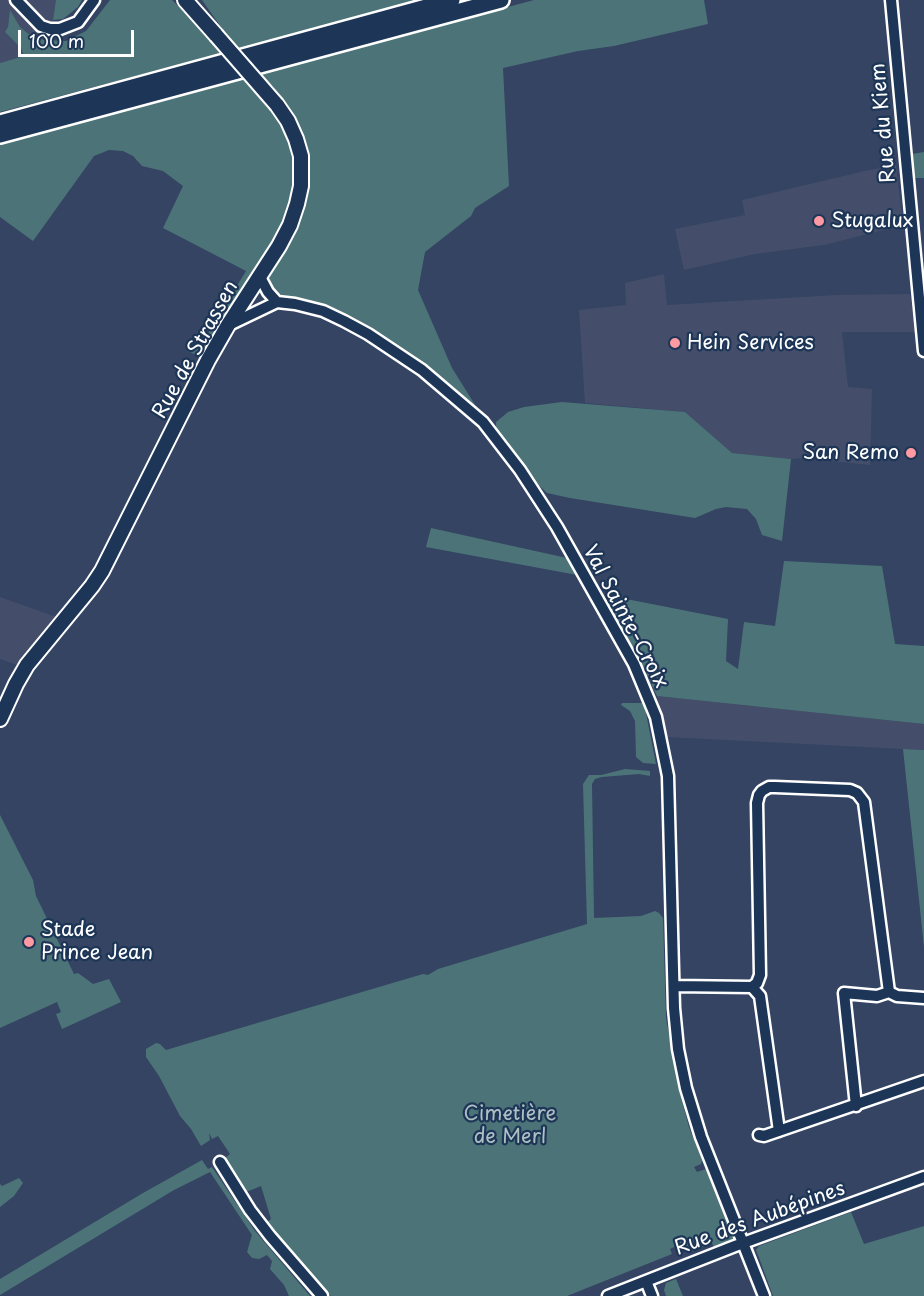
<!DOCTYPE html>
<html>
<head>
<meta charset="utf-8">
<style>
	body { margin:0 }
	#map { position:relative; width:924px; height:1296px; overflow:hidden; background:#344462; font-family:"Playpen Sans",sans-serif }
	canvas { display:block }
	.scale { position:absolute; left:18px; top:30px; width:116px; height:27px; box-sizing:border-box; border:3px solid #fff; border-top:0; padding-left:8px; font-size:18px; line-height:21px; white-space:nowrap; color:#fff; -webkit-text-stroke:4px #1d3557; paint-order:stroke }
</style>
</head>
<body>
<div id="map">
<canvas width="924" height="1296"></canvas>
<div class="scale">100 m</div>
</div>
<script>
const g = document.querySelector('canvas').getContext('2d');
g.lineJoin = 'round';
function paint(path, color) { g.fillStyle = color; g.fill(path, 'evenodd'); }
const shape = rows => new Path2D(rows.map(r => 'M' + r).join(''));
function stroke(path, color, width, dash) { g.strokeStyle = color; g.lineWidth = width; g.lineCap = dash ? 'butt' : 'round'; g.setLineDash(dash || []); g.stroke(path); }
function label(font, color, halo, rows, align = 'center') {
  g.font = font + ' "Playpen Sans",sans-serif'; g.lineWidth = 4.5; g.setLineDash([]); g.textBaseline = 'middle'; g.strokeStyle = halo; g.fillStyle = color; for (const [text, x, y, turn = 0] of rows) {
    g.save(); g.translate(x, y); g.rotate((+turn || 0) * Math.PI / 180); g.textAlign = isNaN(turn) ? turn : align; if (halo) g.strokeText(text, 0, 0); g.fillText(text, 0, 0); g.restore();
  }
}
const built = shape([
	[0,0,56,0,53,20,55,38,44,40,31,36,20,27,10,11,8,27,5,32,21,48,24,56,0,63],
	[896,165,903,225,824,245,755,254,684,270,675,229,745,215,742,200,865,171],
	[664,274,667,305,836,295,910,294,916,332,842,332,848,387,872,389,870,465,804,458,791,459,732,453,685,412,585,403,579,310,626,305,625,283],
	[0,597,59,618,45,632,20,666,0,659],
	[657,696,924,724,924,750,667,737]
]);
const green = shape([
	[56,0,82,0,78,7,63,19,53,20],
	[110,0,172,0,209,37,223,30,202,0,421,0,0,112,0,63,24,56,21,48,5,32,8,27,10,10,20,27,31,36,44,40,66,41,86,31],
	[534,0,704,0,708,24,614,46,578,51,503,68,509,186,475,208,471,216,425,252,418,290,452,368,477,408,420,362,370,330,317,304,278,296,272,289,269,281,270,274,295,228,305,200,308,172,303,134,285,102,272,85,255,90,286,126,295,152,297,187,285,225,202,357,187,351,204,340,246,271,163,228,183,186,163,171,142,166,133,156,123,151,109,150,94,156,33,241,0,217,0,145,6,142],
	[924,152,924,178,914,178,912,154],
	[562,402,685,412,732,453,791,459,782,541,762,535,756,519,747,509,726,507,716,509,695,518,570,498,547,493,531,478,496,427,496,422,508,412,524,407],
	[431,528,567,558,577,575,426,547],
	[784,561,882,566,895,644,924,646,924,724,657,696,637,654,606,602,616,597,728,619,726,661,738,669,744,622,775,626],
	[622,703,644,703,656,764,643,763,636,757,635,721,630,711,621,705],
	[903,749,924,750,924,947],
	[625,769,650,771,650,776,639,774,602,777,595,779,592,784,594,918,641,916,655,911,659,913,663,918,666,1018,679,1090,689,1127,702,1160,701,1164,694,1167,697,1172,706,1169,715,1192,727,1209,735,1239,714,1248,712,1243,692,1251,690,1247,681,1251,678,1245,670,1249,672,1254,567,1296,331,1296,267,1222,271,1219,261,1186,246,1192,225,1158,230,1154,218,1136,212,1139,209,1133,210,1140,201,1146,191,1129,180,1116,159,1076,146,1057,146,1049,156,1043,160,1044,166,1050,423,974,428,975,438,969,587,924,583,784,589,775,601,775],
	[0,815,33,880,36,896,74,974,78,973,93,984,109,979,121,1002,62,1029,56,1014,61,1012,57,1002,0,1028],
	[202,1160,208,1169,212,1167,255,1231,310,1296,289,1296,284,1285,270,1269,272,1261,267,1255,259,1259,252,1258,247,1252,252,1235,210,1172,174,1190,0,1295,0,1279,143,1193],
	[19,1178,23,1183,14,1196,0,1207,0,1184,2,1186],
	[851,1212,864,1244,924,1226,924,1296,773,1296,758,1255,756,1250,759,1246],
	[676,1279,683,1296,666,1296,664,1290,666,1283]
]);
const minor = shape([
	[16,0,41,26,50,29,60,29,78,22,94,0],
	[891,0,924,351],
	[260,277,268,292,277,302],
	[229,325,277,302,295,304,323,311,344,321,368,334,422,370,483,422,520,470,557,527,634,664,656,717,668,776,674,1008,678,1049,686,1088,701,1137,764,1296],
	[674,986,752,987,757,983,760,975,757,803,759,795,762,791,769,787,775,787,850,790,857,793,864,802,889,992],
	[752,987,760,996,779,1131],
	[856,1106,844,993,877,996,889,992,897,996,924,998],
	[759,1135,764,1136,924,1081],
	[220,1162,250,1210,270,1236,322,1296],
	[646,1281,652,1296],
	[608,1296,735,1246,924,1177]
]);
const major = shape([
	[185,0,216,35],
	[0,719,16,684,27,665,92,586,102,571,208,360,228,325,279,246,290,225,297,204,301,186,301,156,296,139,288,121,277,105]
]);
const highway = shape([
	[0,123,452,0],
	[0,135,501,0]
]);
const majorBridge = shape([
	[216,35,277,105]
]);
const markers = [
	[819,221,6,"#ff9aa2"],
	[675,343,6,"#ff9aa2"],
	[911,453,6,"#ff9aa2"],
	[29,942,6,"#ff9aa2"]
];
const streetNames = [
	["Rue du Kiem",884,123,-95],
	["Rue de Strassen",196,350,-61],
	["Val Sainte-Croix",625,617,62],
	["Rue des Aubépines",760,1219,-20]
];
const poiNames = [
	["Stugalux",831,221],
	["Hein Services",687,343],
	["San Remo",899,453,"right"],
	["Stade",41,930],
	["Prince Jean",41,953]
];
const parkNames = [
	["Cimetière",510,1114],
	["de Merl",510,1137]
];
paint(built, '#444e6a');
paint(green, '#4c7478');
stroke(minor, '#fff', 15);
stroke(major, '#fff', 18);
stroke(highway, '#fff', 20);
stroke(minor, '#1d3557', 10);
stroke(major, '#1d3557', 14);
stroke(highway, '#1d3557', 15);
stroke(majorBridge, '#fff', 18, []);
stroke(majorBridge, '#1d3557', 14);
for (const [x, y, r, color] of markers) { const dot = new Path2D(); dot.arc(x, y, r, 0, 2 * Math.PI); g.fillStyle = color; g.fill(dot); stroke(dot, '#1d3557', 2); }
label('20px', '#fff', '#1d3557', streetNames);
label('20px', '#fff', '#1d3557', poiNames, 'left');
label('20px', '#aec0c2', '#1d3557', parkNames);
</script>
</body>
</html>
